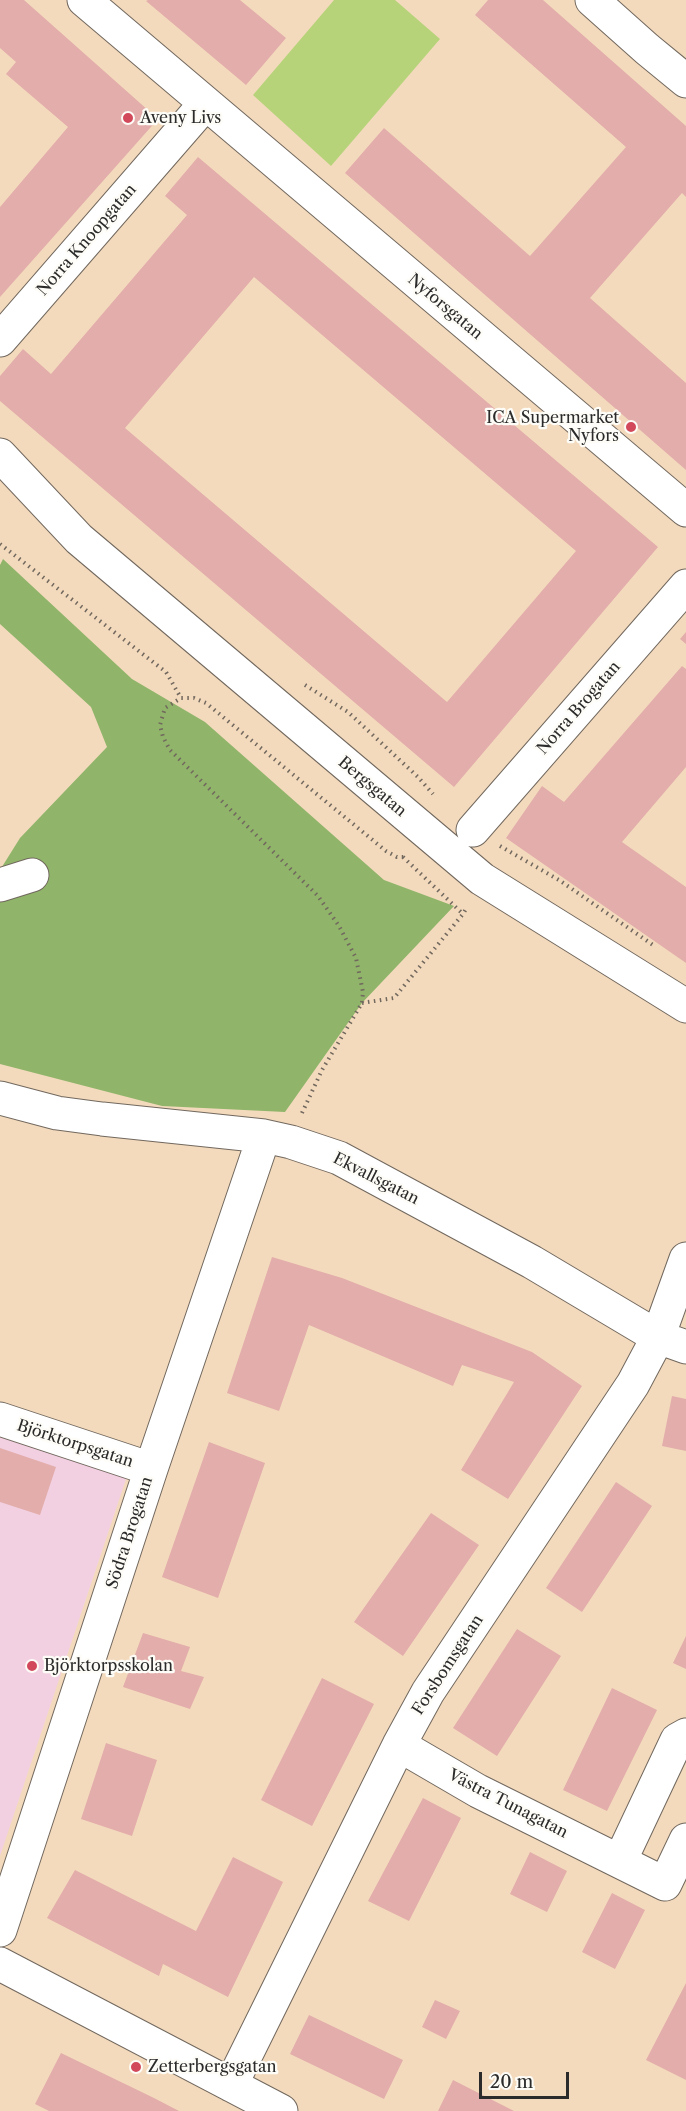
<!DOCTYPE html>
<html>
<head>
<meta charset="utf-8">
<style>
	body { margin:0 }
	#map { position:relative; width:686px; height:2111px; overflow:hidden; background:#f4dabd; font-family:"Libre Caslon Text",serif }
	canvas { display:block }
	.scale { position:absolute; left:479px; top:2072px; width:90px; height:27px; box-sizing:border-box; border:3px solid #2b2b2b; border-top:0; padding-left:8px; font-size:18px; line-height:21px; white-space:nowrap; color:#2b2b2b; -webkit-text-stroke:4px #fdfcf7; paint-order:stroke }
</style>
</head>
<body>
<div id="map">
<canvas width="686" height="2111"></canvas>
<div class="scale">20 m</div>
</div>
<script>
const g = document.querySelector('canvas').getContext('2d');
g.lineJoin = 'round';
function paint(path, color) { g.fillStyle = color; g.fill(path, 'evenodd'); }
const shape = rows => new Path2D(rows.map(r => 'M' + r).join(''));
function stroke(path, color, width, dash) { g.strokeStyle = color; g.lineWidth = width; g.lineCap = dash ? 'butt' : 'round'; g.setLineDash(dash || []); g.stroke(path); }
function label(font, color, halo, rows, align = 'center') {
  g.font = font + ' "Libre Caslon Text",serif'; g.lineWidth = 4.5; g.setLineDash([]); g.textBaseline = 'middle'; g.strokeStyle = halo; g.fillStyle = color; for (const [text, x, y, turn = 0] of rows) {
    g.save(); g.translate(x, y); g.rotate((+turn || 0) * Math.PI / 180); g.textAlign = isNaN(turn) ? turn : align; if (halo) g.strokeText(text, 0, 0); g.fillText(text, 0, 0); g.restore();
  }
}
const built = shape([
	[0,1435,127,1476,0,1856]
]);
const green = shape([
	[334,0,395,0,440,39,331,166,253,95]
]);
const forest = shape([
	[3,559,132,679,205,722,384,880,454,906,362,1003,285,1112,162,1106,0,1064,0,870,20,838,107,747,91,707,0,624,0,565]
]);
const building = shape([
	[0,0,24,0,158,119,0,297,0,207,68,127,6,74,16,62,0,48],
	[148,0,240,0,286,38,246,85,146,1],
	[488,0,543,0,686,126,686,197,682,193,590,298,686,383,686,470,345,173,384,128,530,256,626,147,475,15],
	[198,157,658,547,454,787,0,401,0,376,23,349,51,374,187,215,165,196],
	[254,277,576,551,447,702,125,428],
	[686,632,686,644,680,639],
	[682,666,686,669,686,767,622,842,686,887,686,963,506,838,542,786,564,802],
	[272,1257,342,1278,532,1352,582,1386,508,1499,461,1470,514,1382,462,1365,453,1386,309,1325,279,1411,227,1393],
	[672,1396,686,1399,686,1451,662,1446],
	[209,1442,265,1463,218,1598,162,1577],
	[0,1448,56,1467,40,1515,0,1502],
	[616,1482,652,1506,582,1612,546,1588],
	[431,1513,479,1545,403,1656,354,1622],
	[517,1629,561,1656,497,1756,453,1728],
	[143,1633,190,1647,181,1671,204,1677,190,1709,123,1687],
	[686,1636,686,1669,673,1663],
	[322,1678,374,1704,312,1826,261,1800],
	[612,1688,657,1710,607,1811,563,1790],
	[106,1743,157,1760,132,1836,81,1819],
	[423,1798,461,1818,409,1921,368,1901],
	[530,1852,567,1871,547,1912,510,1894],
	[233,1857,283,1882,228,1997,163,1964,159,1976,47,1918,75,1870,196,1931],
	[612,1893,645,1910,615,1969,582,1952],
	[686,1983,686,2080,646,2060],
	[435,2000,460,2011,446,2039,422,2027],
	[309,2015,403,2060,384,2099,290,2054],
	[61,2053,154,2098,179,2111,49,2111,35,2104],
	[453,2080,514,2111,438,2111]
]);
const path = shape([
	[0,544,166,672,181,698],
	[305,685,348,712,418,777,433,794],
	[500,846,559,880,653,945],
	[403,857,463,914],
	[362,1003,394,998,463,914,467,907],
	[302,1113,322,1070,362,1003,363,992,356,958,339,926,318,896,170,750,163,737,160,725,165,708,181,698,194,698,206,703,386,851,397,857,405,857]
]);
const street = shape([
	[84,0,686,510],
	[592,0,647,49,686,81],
	[0,340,205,104],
	[0,455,79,539,482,879,686,1006],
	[473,830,686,586],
	[0,885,32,875],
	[0,1098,57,1113,102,1119,264,1136,291,1142,339,1158,532,1262,658,1337,686,1347],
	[0,1419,151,1469],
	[399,1745,478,1791,665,1884,686,1840],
	[620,1861,677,1740,686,1735],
	[0,1930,151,1469,264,1136],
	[0,1964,281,2111],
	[231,2085,399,1745,428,1692,633,1384,658,1337,686,1259]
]);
const markers = [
	[128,118,6,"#d1495b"],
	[631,427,6,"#d1495b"],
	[32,1666,6,"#d1495b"],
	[136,2067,6,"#d1495b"]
];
const poiNames = [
	["Aveny Livs",140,118],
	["ICA Supermarket",619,418,"right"],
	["Nyfors",619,436,"right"],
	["Björktorpsskolan",44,1666],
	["Zetterbergsgatan",148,2067]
];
const streetNames = [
	["Norra Knoopgatan",87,240,-49],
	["Nyforsgatan",445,307,40],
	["Norra Brogatan",579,708,-49],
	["Bergsgatan",372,787,40],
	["Ekvallsgatan",376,1179,27],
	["Björktorpsgatan",75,1444,18],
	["Södra Brogatan",130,1533,-72],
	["Forsbomsgatan",448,1665,-57],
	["Västra Tunagatan",508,1804,27]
];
paint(built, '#f2d0e2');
paint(green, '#b6d37a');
paint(forest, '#90b56a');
paint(building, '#e2adaa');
stroke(street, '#71685e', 35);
stroke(path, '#71685e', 4, [1.5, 4.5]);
stroke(street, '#fff', 33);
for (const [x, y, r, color] of markers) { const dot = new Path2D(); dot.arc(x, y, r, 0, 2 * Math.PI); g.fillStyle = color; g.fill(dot); stroke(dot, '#fdfcf7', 2); }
label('16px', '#2b2b2b', '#fdfcf7', poiNames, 'left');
label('16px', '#2b2b2b', '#fdfcf7', streetNames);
</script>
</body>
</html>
